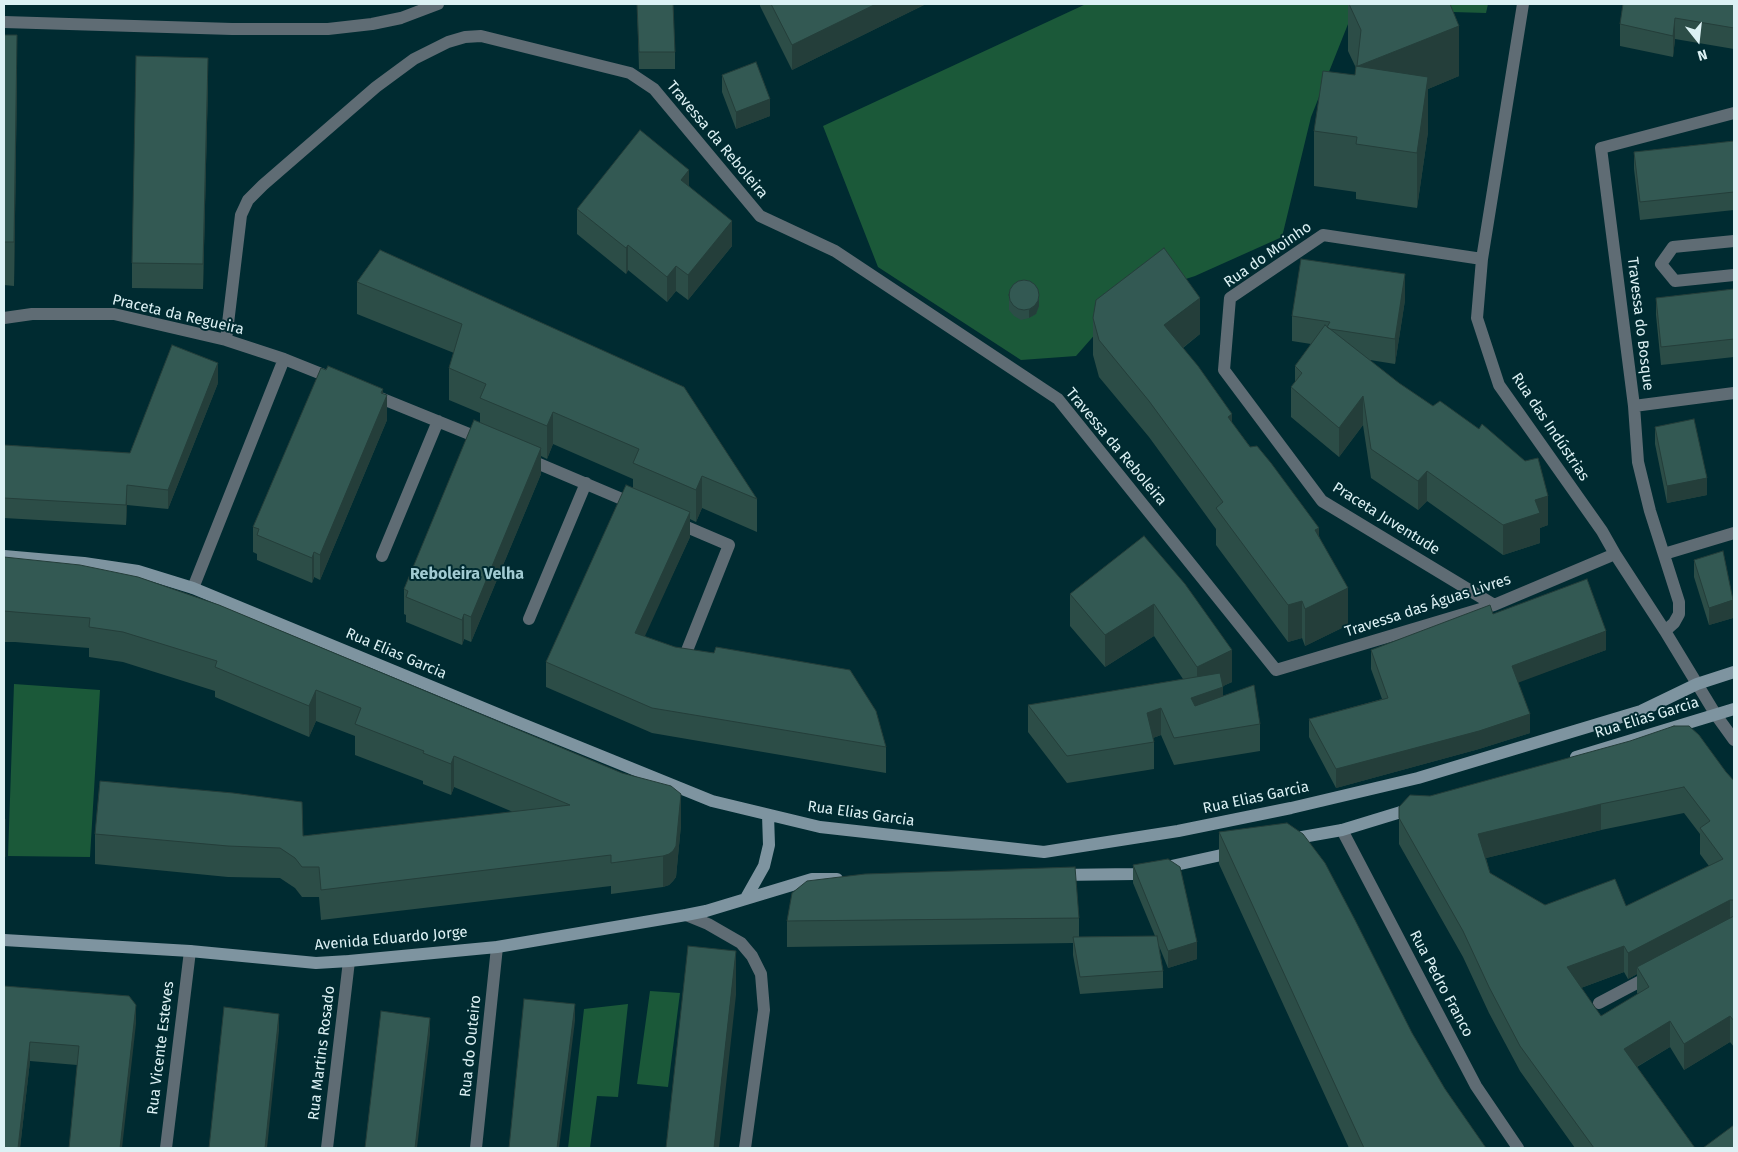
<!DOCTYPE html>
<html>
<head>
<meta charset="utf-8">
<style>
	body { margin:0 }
	#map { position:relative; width:1738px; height:1152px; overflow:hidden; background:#002b31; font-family:"Fira Sans",sans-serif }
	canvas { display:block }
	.frame { position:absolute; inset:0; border:5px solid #dcf1f4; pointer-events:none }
	.north { position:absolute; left:1673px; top:15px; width:50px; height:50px; -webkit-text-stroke:4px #002b31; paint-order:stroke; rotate:164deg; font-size:14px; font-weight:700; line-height:20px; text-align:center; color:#dcf1f4 }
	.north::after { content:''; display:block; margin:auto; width:18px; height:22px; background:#dcf1f4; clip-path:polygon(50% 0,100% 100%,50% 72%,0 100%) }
</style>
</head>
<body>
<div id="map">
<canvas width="1738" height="1152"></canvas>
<div class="frame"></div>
<div class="north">N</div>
</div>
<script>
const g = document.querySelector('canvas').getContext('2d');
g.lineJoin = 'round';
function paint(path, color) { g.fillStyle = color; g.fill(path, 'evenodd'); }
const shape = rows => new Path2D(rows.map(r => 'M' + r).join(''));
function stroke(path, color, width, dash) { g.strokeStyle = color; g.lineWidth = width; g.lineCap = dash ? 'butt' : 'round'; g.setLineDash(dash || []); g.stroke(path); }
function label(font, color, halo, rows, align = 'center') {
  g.font = font + ' "Fira Sans",sans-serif'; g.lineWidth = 4; g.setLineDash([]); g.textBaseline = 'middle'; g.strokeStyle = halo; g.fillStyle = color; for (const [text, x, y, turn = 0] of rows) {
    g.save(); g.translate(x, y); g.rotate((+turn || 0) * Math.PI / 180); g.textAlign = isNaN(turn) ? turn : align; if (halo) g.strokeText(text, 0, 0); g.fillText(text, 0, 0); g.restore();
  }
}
const green = shape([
	[1086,4,1488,4,1486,13,1354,9,1311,117,1282,237,1195,276,1127,298,1076,356,1021,360,878,267,823,126],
	[14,684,100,690,90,857,8,856],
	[650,991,680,993,668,1087,637,1084],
	[628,1004,618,1097,597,1096,590,1148,568,1148,584,1009]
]);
const street = shape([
	[1523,4,1482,259,1477,318,1499,385,1602,531,1615,554,1665,631,1716,715,1734,740],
	[4,22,232,29,328,29,372,24,401,18,438,4],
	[1734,241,1673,247,1661,264,1675,281,1734,275],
	[1482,259,1323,235,1230,298,1224,370,1322,501,1494,605],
	[4,318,32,314,114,314,226,340,284,359,334,379],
	[226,340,241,215,248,200,263,185,376,87,414,59,448,42,465,37,481,36,630,73,654,89,760,216,835,251,1058,399,1276,670,1494,605,1615,554],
	[373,395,484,440],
	[1634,406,1734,393],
	[525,458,636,505],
	[675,522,729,545,686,653],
	[1664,554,1734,533],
	[382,556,438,421],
	[193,588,284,359],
	[529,619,586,483],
	[1665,631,1674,623,1679,614,1679,602,1650,511,1638,462,1634,406,1601,148,1734,113],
	[1342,830,1476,1086,1518,1148],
	[686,915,708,924,741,943,752,956,761,974,764,1010,745,1148],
	[1599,1003,1652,975],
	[166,1148,190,951],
	[327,1148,349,961],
	[476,1148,497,947]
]);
const secondary = shape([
	[4,556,84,563,138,571,193,588,510,719,712,801,820,827,1044,852,1178,831,1291,808,1418,778,1641,711,1697,684,1734,672],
	[1576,757,1734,709],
	[1291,839,1342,830,1414,808],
	[1059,875,1135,874,1235,852],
	[746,898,764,866,769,845,768,815],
	[4,940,190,951,316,963,349,961,497,947,686,915,706,911,812,879,837,879]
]);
const wall = shape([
	[637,4,675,52,675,69,639,69],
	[760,4,926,4,792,70,760,6],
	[1348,4,1450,4,1459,76,1428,89,1428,132,1417,208,1356,199,1356,192,1314,186,1314,131,1355,75,1356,68,1348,51],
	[1734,4,1734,49,1675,39,1673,57,1620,46,1620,24],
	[4,35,17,79,14,286,4,285],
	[722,75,770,116,736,129,722,92],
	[208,83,203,289,132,288,132,263],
	[1734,141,1734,210,1640,220,1634,169,1634,152],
	[689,186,732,246,688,300,676,291,667,302,628,270,626,274,577,234,577,209],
	[380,250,757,499,757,532,702,508,696,522,690,519,690,537,644,636,886,747,886,773,652,733,546,687,546,662,633,488,633,479,553,444,547,459,541,456,541,474,471,642,464,639,462,645,406,622,406,615,404,614,404,589,480,423,480,413,449,400,449,368,454,353,357,314,357,282],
	[1734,289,1734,357,1661,365,1656,315,1656,298],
	[1009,293,1039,306,1036,314,1029,318,1021,320,1014,316,1009,310],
	[1405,300,1395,364,1370,360,1548,525,1540,528,1540,543,1503,555,1427,501,1418,510,1371,478,1363,425,1339,457,1291,417,1291,387,1295,382,1295,366,1311,344,1292,341,1292,316],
	[1093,318,1200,334,1183,348,1232,423,1319,536,1348,625,1305,646,1302,638,1288,642,1216,545,1216,529,1149,437,1099,377,1093,355],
	[218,383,168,509,127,505,126,525,4,518,4,445,130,453],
	[383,394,387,420,320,580,314,577,312,583,257,560,257,554,253,552,253,527],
	[1655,427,1707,495,1667,503,1655,444],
	[1144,536,1232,682,1223,686,1223,696,1260,724,1260,751,1174,765,1161,735,1153,738,1154,742,1154,769,1067,783,1028,732,1028,705,1183,679,1154,636,1105,667,1070,626,1070,594],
	[4,557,681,825,676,877,673,881,669,885,663,887,611,894,611,886,321,920,319,897,302,897,295,888,280,878,228,877,95,864,95,834,303,836,513,812,454,787,451,795,423,784,423,781,355,755,355,736,316,721,309,737,215,697,215,691,123,662,89,657,89,648,15,642,4,642],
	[1694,560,1733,618,1709,625,1694,577],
	[1493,614,1606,650,1518,682,1530,733,1479,749,1336,788,1309,737,1309,719,1382,699,1371,669,1371,650],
	[1726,772,1734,781,1734,1047,1730,1042,1684,1070,1670,1047,1637,1067,1695,1148,1575,1148,1520,1071,1489,1013,1463,957,1399,844,1399,818,1430,796],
	[1684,813,1700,834,1700,854,1709,866,1626,906,1545,905,1490,873,1486,858,1601,830],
	[1624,972,1628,979,1637,974,1637,993,1638,994,1601,1016,1581,988],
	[4,819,5,819,5,887,4,887],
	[1219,832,1412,1033,1445,1089,1486,1148,1349,1148,1219,864],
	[1133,865,1197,959,1168,968,1159,946,1163,971,1163,988,1080,994,1073,955,1073,943,787,947,787,921,1079,918,1079,937,1155,936,1133,883],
	[4,986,136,1024,77,1065,30,1061,20,1148,4,1148]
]);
const shadedWall = shape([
	[876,4,926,4,792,70,792,45],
	[1675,18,1675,39,1673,57,1673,36],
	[1459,26,1459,76,1428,89,1428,132,1417,208,1417,153,1356,67],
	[17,35,17,79,14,286,14,242],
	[208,58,208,83,203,289,203,264],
	[770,99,770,116,736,129,736,112],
	[689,170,689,195,681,180],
	[732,221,732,246,688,300,688,275],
	[628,245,628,270,626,274,626,248],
	[676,266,676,291,667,302,667,277],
	[1405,274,1405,300,1395,364,1395,339],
	[1039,298,1039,306,1036,314,1029,318,1029,310],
	[1200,298,1200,334,1164,362,1164,325],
	[218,363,218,383,168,509,168,490],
	[383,389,383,404,387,395,387,420,320,580,320,555],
	[1363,396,1363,425,1339,457,1339,428],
	[553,412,553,444,547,459,547,426],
	[1232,414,1232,451,1228,417],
	[541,448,541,474,471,642,471,617],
	[1427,471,1427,501,1418,510,1418,481],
	[702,476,702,508,696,522,696,490],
	[1707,478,1707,495,1667,503,1667,486],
	[127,485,127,505,126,525,126,505],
	[1548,496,1548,525,1540,528,1540,543,1503,555,1503,525,1535,500],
	[690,512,690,537,635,658,635,633],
	[1319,528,1319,564,1315,530],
	[314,552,314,577,312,583,312,558],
	[1348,588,1348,625,1305,646,1305,609],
	[1733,600,1733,618,1709,625,1709,608],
	[1302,601,1302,638,1288,642,1288,605],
	[1154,604,1154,636,1105,667,1105,635],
	[464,614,464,639,462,645,462,620],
	[1606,631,1606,650,1512,685,1512,666],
	[1232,650,1232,682,1217,689,1223,687,1223,714,1191,725,1191,698,1197,696,1197,667],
	[316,690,316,721,309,737,309,706],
	[1161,708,1161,735,1147,740,1147,713],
	[1530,714,1530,733,1479,749,1336,788,1336,769],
	[454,756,454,787,451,795,451,764],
	[681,794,681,825,676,877,673,881,669,885,663,887,663,856],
	[1601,804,1601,830,1478,860,1478,834],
	[1730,900,1730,926,1637,967,1637,974,1628,979,1628,953],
	[1197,942,1197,959,1168,968,1168,951],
	[1624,946,1624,972,1567,993,1567,967],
	[736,951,736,995,719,1148,714,1148],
	[575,1004,575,1021,559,1148,557,1148],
	[136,1005,136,1024,122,1148,120,1148],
	[279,1014,279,1031,267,1148,265,1148],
	[1730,1016,1730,1042,1684,1070,1684,1044],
	[430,1018,430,1035,417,1148,415,1148],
	[1670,1021,1670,1047,1624,1074,1624,1049],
	[30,1042,30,1061,20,1148,18,1148]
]);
const building = shape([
	[637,4,673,4,675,52,639,52,637,4],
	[771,4,876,4,792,45,771,4],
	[1349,4,1450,4,1459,26,1358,66,1357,66,1361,30,1349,4],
	[1623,4,1734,4,1734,28,1675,18,1673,36,1620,24,1623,4],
	[4,35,17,35,14,242,4,242,4,35],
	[136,56,208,58,203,264,132,263,136,56],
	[756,62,770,99,736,112,722,75,756,62],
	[1356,66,1428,77,1417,153,1356,144,1357,137,1314,131,1323,71,1355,75,1356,66],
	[640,130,689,170,681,180,732,221,688,275,676,266,667,277,628,245,626,248,577,209,640,130],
	[1734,141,1734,192,1640,202,1634,152,1734,141],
	[1164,248,1200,298,1164,325,1198,366,1232,414,1228,417,1250,447,1257,446,1271,463,1319,528,1315,530,1348,588,1305,609,1302,601,1288,605,1216,508,1223,502,1149,401,1099,340,1093,318,1096,300,1164,248],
	[380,250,684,387,757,499,702,476,696,490,633,463,639,449,553,412,547,426,480,398,486,384,449,368,462,324,357,282,380,250],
	[1301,259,1405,274,1395,339,1330,329,1327,327,1330,322,1292,316,1301,259],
	'1009 295a15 15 0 1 1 30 0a15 15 0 1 1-30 0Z',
	[1734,289,1734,339,1661,347,1656,298,1734,289],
	[1325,325,1399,383,1433,406,1440,401,1479,429,1482,424,1525,461,1538,458,1548,496,1535,500,1540,513,1503,525,1427,471,1418,481,1371,449,1363,396,1339,428,1291,387,1302,373,1295,366,1325,325],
	[172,345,218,363,168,490,127,485,126,505,4,498,4,445,130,453,172,345],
	[328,366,383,389,381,393,387,395,320,555,314,552,312,558,257,535,259,529,253,527,321,368,326,370,328,366],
	[1694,419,1707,478,1667,486,1655,427,1694,419],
	[474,420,541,448,471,617,464,614,462,620,406,597,408,591,404,589,474,420],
	[626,485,690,512,635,633,675,647,714,653,716,647,850,670,876,711,886,747,652,708,546,662,626,485],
	[1144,536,1185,584,1232,650,1197,667,1154,604,1105,635,1070,594,1144,536],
	[1723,551,1733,600,1709,608,1694,560,1723,551],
	[4,557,80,565,138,577,219,605,622,773,671,786,681,794,676,846,673,851,669,854,663,856,611,863,611,855,321,890,319,867,302,867,295,858,280,848,228,846,95,834,100,781,233,793,302,802,303,836,570,805,454,756,451,764,423,753,424,751,355,724,361,708,316,690,309,706,215,667,217,661,123,632,89,627,90,618,15,612,4,611,4,557],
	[1587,579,1606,631,1512,666,1530,714,1479,731,1336,769,1309,719,1388,698,1371,650,1490,605,1493,614,1587,579],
	[1220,673,1223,687,1191,698,1195,706,1254,685,1260,724,1174,738,1161,708,1147,713,1154,742,1067,756,1028,705,1220,673],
	[1674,726,1689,726,1699,735,1726,772,1734,781,1734,900,1730,900,1628,953,1624,946,1567,967,1601,1016,1649,987,1637,967,1734,916,1734,1021,1730,1016,1684,1044,1670,1021,1624,1049,1695,1148,1594,1148,1520,1046,1489,987,1463,931,1399,818,1399,807,1410,795,1430,796,1630,741,1674,726],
	[1684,787,1710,821,1700,828,1723,859,1626,906,1615,879,1545,905,1490,873,1478,834,1601,804,1684,787],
	[4,819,5,819,5,857,4,857,4,819],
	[1287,823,1303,834,1325,863,1355,920,1412,1033,1445,1089,1486,1148,1364,1148,1219,832,1287,823],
	[1168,859,1180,867,1197,942,1168,951,1133,865,1168,859],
	[1075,867,1079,918,787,921,792,893,807,881,865,874,1075,867],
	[1157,936,1163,971,1080,977,1073,937,1157,936],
	[688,946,736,951,714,1148,666,1148,688,946],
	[4,986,129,996,136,1005,120,1148,69,1148,79,1046,30,1042,18,1148,4,1148,4,986],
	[524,999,575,1004,557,1148,509,1148,524,999],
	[224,1007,279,1014,265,1148,209,1148,224,1007],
	[381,1011,430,1018,415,1148,365,1148,381,1011],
	[1734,1125,1734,1148,1703,1148,1734,1125]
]);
const streetNames = [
	["Travessa da Reboleira",717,140,50],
	["Rua do Moinho",1268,255,-35],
	["Praceta da Regueira",178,315,13],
	["Travessa do Bosque",1640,324,83],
	["Rua das Indústrias",1550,427,56],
	["Travessa da Reboleira",1116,447,50],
	["Praceta Juventude",1386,519,32],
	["Travessa das Águas Livres",1428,606,-18],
	["Rua Elias Garcia",396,654,23],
	["Rua Elias Garcia",1647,718,-17],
	["Rua Elias Garcia",1256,798,-12],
	["Rua Elias Garcia",861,814,8],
	["Avenida Eduardo Jorge",391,939,-5],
	["Rua Pedro Franco",1441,984,62],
	["Rua do Outeiro",471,1046,-84],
	["Rua Vicente Esteves",161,1048,-83],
	["Rua Martins Rosado",322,1053,-83]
];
const neighbourhoodNames = [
	["Reboleira Velha",467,575]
];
paint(green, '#1b5939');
stroke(street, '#5f6c74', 12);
stroke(secondary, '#7e94a0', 12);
paint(wall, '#2c4d47');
paint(shadedWall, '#243e3a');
paint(building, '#335953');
stroke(building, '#243e3a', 1);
label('15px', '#dcf1f4', '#002b31', streetNames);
label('bold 16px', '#a1cbd2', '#002b31', neighbourhoodNames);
</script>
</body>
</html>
